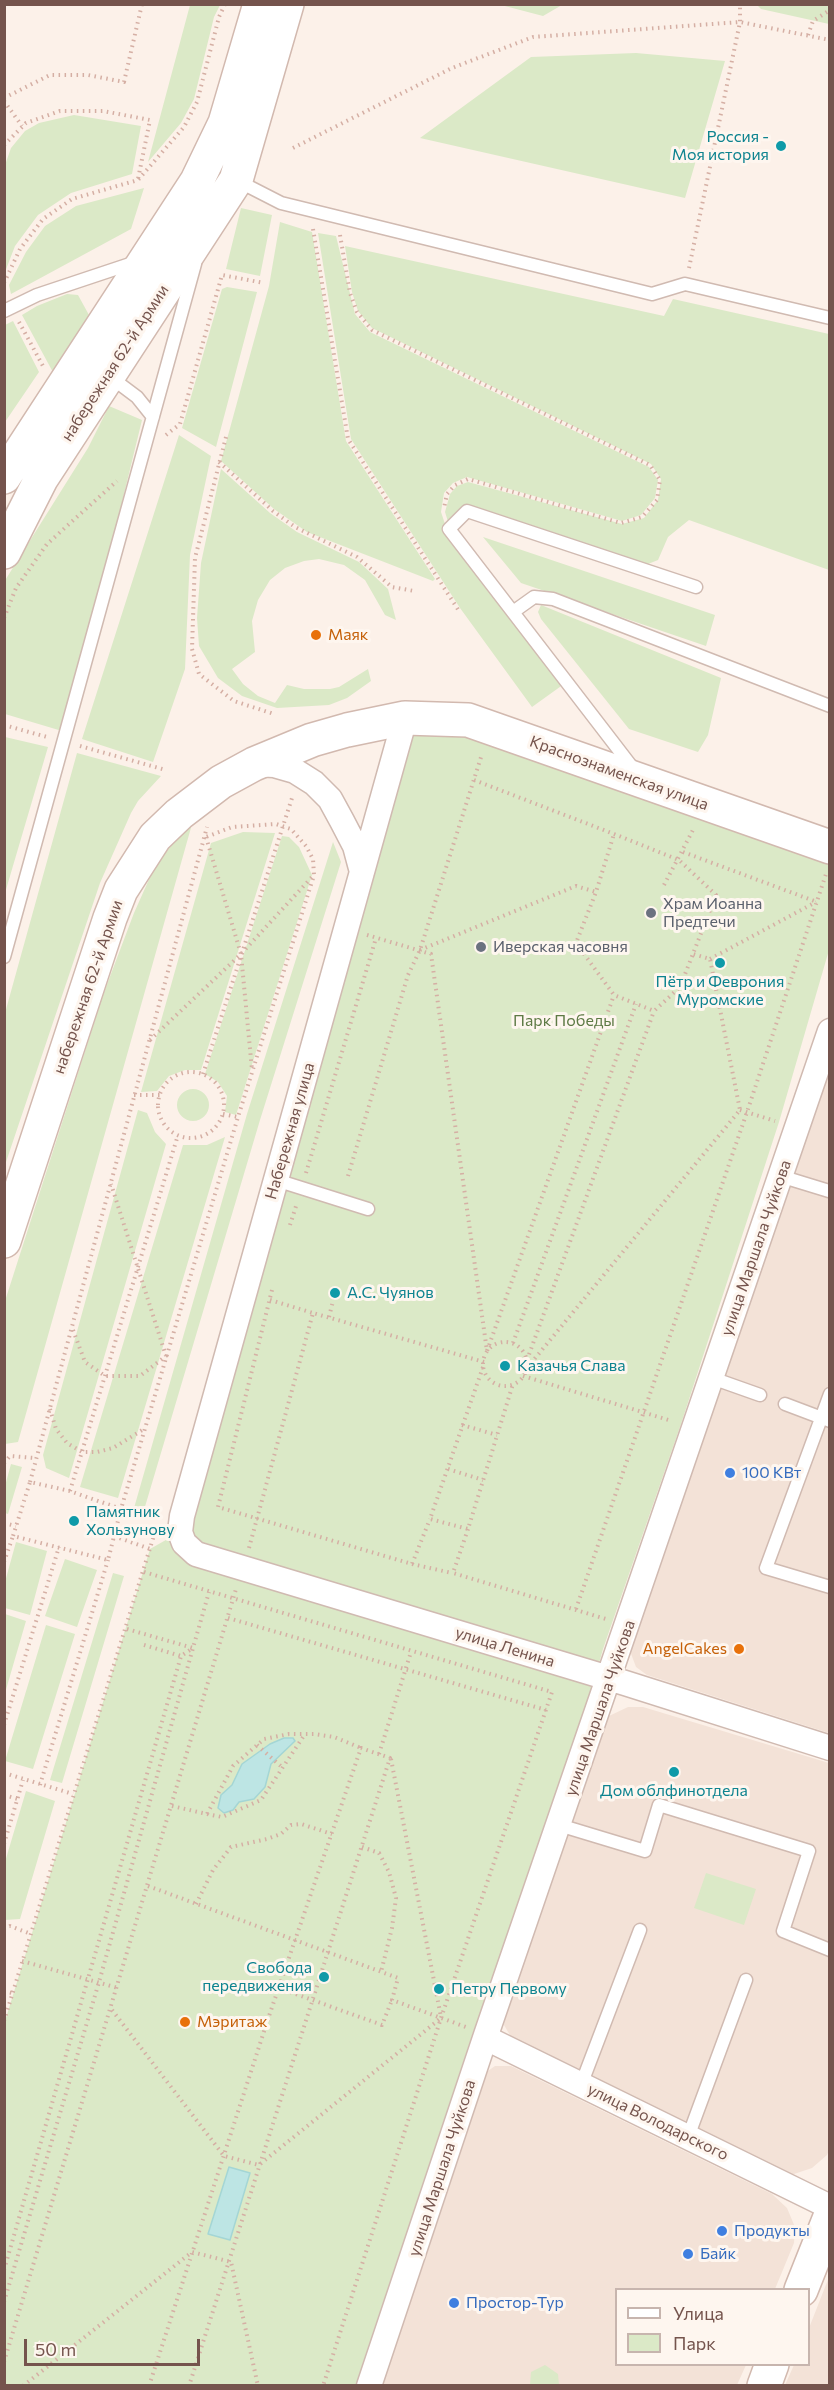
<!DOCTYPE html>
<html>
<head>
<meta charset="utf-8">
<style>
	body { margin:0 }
	#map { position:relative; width:834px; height:2390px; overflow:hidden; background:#fcf1e9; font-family:Commissioner,sans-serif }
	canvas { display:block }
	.frame { position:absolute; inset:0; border:6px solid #75544d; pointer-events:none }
	.legend { position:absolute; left:615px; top:2288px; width:195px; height:78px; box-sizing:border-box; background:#fef6ef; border:2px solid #c7b5ae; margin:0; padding:8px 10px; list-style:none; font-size:18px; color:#75544d }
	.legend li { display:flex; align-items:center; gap:12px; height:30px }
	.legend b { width:30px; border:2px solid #c7b5ae }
	.scale { position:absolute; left:24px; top:2339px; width:176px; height:27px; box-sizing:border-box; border:3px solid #75544d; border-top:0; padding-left:8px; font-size:18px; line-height:21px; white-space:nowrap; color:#75544d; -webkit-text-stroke:4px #fef6ef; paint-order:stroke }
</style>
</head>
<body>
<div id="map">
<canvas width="834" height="2390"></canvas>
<div class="frame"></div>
<ul class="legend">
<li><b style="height:8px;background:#fff"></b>Улица</li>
<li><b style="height:16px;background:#dbe9c7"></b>Парк</li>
</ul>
<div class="scale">50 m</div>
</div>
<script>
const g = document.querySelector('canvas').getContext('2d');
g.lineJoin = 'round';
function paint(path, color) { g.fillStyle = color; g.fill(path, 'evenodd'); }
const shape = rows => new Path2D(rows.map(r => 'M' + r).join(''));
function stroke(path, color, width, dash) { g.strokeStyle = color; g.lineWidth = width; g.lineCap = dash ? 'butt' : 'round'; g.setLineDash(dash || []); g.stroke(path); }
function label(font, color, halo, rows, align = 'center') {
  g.font = font + ' Commissioner,sans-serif'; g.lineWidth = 6; g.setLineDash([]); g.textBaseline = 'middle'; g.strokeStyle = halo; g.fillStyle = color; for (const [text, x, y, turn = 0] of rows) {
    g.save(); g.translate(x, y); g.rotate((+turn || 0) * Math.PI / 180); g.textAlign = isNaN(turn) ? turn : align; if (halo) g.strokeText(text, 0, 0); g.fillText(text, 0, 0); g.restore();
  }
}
const residential = shape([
	[829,1060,829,1733,647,1675,636,1667,630,1651],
	[628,1707,643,1707,829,1763,830,2148,827,2155,812,2168,791,2175,779,2171,511,2037,504,2025,505,2014,602,1727,609,1716],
	[495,2066,511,2066,772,2194,787,2208,795,2227,794,2243,775,2289,616,2290,616,2364,746,2365,737,2385,378,2386,485,2073],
	[829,2277,829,2385,785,2385,794,2365,808,2364,809,2328]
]);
const green = shape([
	[190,5,220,5,214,17,194,99,181,123,148,162],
	[501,5,562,5,543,16],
	[757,5,829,5,829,24,761,9],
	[636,53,725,61,685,198,420,138,531,57],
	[74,115,141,126,132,174,71,193,38,215,15,246,5,272,5,165,11,148,25,131,39,123],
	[144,188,131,229,11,294,9,285,26,252,45,226,76,206],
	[241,208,272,215,260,276,226,269],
	[280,222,312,232,346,441,435,579,433,581,307,532,274,509,221,461,269,286],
	[318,233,336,236,355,314,370,332,649,467,658,480,655,498,641,515,622,521,467,477,453,483,444,493,441,512,447,530,564,684,532,707,460,608,351,439],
	[345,246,664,316,673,299,829,334,829,570,689,520,668,537,658,560,643,566,466,508,449,525,445,512,450,494,457,486,468,482,622,524,644,518,658,500,661,479,651,464,372,328,358,311,352,292],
	[227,287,257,292,216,447,182,428,222,289],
	[67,294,78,295,89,315,85,327,55,376,22,315,37,306],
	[13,321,39,372,5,422,5,325],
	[109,406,142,420,69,720,62,731,5,714,4,582,88,448],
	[179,435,211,456,190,555,185,669,153,762,82,739],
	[221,469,270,513,297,532,359,562,388,589,396,620,385,615,365,580,344,565,319,559,304,561,285,568,270,580,258,600,252,621,255,652,232,669,243,684,258,696,275,703,287,685,304,689,330,689,339,687,368,669,371,681,347,698,329,705,277,708,242,696,218,678,199,646,197,618,201,563],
	[483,537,715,615,706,646,521,583],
	[541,605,721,678,708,735,698,752,629,729,541,619,538,612],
	[405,718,468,720,829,847,829,950,779,1122,681,1424,603,1649,587,1706,474,2030,356,2385,5,2385,5,2021,150,1549,180,1532],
	[5,737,48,747,5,893,4,737],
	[77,753,161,776,138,801,131,813,100,883,5,1165,5,1013],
	[194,817,18,1442,5,1444,5,1301,103,995,134,913,155,866],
	[243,832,275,833,201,1070,185,1070,169,1076,157,1091,141,1092,211,843],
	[282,836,289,837,299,847,312,875,236,1115,225,1112,227,1096,218,1082,205,1074],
	[333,842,341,862,260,1120,144,1510,134,1508,247,1114],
	'177 1105a16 16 0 1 1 32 0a16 16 0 1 1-32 0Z',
	[138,1110,147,1113,155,1132,166,1144,69,1478,46,1468,43,1455],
	[225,1137,118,1498,80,1487,183,1145,207,1145],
	[11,1464,22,1467,8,1514,5,1513,5,1486],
	[16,1542,47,1551,30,1615,5,1608,5,1582],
	[65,1559,97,1570,77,1627,45,1616],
	[113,1573,124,1576,62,1783,50,1780],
	[5,1614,26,1621,5,1693,4,1614],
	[46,1625,75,1634,33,1769,5,1761],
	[26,1791,55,1801,20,1919,5,1920,5,1862],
	[706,1873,756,1889,744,1925,694,1908],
	[545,2365,558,2374,559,2385,530,2385,531,2372]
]);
const water = shape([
	[284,1738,293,1738,295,1741,271,1764,265,1787,254,1799,239,1802,233,1810,224,1813,218,1808,221,1795,232,1785,242,1764,270,1744,284,1738],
	[229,2167,250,2173,230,2240,208,2234,229,2167]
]);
const path = shape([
	[808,35,813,21,830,10],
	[4,98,50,75,88,75,124,82,142,4],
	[4,101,22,126],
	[4,145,26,123,60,111,103,111,150,120,138,179],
	[293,148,452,68,533,37,740,22,830,40],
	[313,229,348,439,459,611],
	[340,235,350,293,357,312,372,330,650,465,660,480,657,500,642,517,621,523,468,479,455,485,447,494,444,508],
	[689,268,740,22,740,4],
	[4,283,20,249,43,219,72,199,138,180,184,127,197,102,219,17,225,4],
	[19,322,43,366],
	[166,435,180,424,222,275,264,283],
	[226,437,195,558,192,649,199,674,234,701,274,714],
	[219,462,273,511,295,527,357,557,392,587,414,591],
	[4,618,16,588,47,544,117,481],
	[4,725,47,737],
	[80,746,166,770],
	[474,780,614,834,679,860,716,895,680,987,654,1011,614,995,576,943,596,892,614,834],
	[206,837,241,954,252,1070],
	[683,852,817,902],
	[664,885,694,828],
	[367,935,431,954,487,1351,614,995],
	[420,950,576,886,596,892],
	[710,959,816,902],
	[150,1040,241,954,312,877],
	'158 1105a33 33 0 1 1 66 0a33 33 0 1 1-66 0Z',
	[203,1074,293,795],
	[134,1095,160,1095],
	[740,1110,775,1121],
	[223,1114,238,1117],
	[306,1173,376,938],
	[348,1176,408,975,420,950,482,754],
	[290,1225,297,1203],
	[272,1290,218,1507,412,1564,430,1519],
	[270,1300,313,1313],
	[329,1317,335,1293],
	[73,1330,85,1362,105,1376,140,1376,166,1356,111,1184],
	'483 1364a22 22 0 1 1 44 0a22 22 0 1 1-44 0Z',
	[513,1343,636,1004],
	[527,1360,654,1011],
	[483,1367,430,1519,468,1529,513,1384],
	[527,1368,740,1110,710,959,693,954],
	[523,1376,672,1421],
	[50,1409,56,1429,67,1443,82,1452,97,1452,113,1448,144,1429],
	[462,1425,497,1435],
	[4,1463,10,1456,35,1458],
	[448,1469,483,1480],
	[30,1482,207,827],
	[70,1491,178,1135],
	[121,1509,70,1491,30,1482,13,1536,108,1560,121,1509,238,1117,314,875,313,859,306,846,291,829,276,824,232,827,206,837],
	[4,1523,16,1526],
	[468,1529,453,1573,606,1619],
	[114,1536,150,1549],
	[249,1548,313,1313,484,1362],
	[4,1562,13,1536],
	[412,1564,452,1573],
	[144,1572,552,1692,441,2018,323,2386],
	[576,1609,747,1112,826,874],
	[228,1618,546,1710],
	[127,1629,193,1648,209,1592],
	[144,1645,181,1656],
	[4,1725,59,1547],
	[257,1745,283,1768],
	[379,1754,411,1652],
	[391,1759,441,2017],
	[4,1773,73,1794],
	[40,1785,108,1560],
	[4,1795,18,1799],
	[172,1806,207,1814,233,1766,264,1739,289,1734,314,1734,334,1737,361,1748],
	[207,1814,222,1817,261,1800,305,1734],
	[4,1844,23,1780],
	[362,1847,379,1853,389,1872,396,1898,392,1928,381,1972],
	[148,1886,398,1978,392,2000,466,2027],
	[196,1904,213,1870,231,1847,267,1839,281,1834,291,1825,301,1824,332,1834],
	[4,1929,10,1926,31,1934],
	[22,1961,118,1988],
	[279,1988,382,2025,392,2000],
	[4,1991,12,1993],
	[112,2010,224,2156,259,2165,441,2018],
	[4,2021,155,1532],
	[4,2270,181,1656,193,1648],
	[4,2302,99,1982,193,1648],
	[4,2362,236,1589],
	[23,2386,192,2252,231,2262,258,2386],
	[149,2386,269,2016,361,1748,390,1758,189,2386]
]);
const lane = shape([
	[238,181,281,203,652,294,685,284,830,318],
	[4,311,37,295,136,262],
	[107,383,121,385,137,397,153,417],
	[513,612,534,597,553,599,830,706],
	[635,771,449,529,467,511,696,587],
	[4,957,195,264],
	[780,1176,829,1191],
	[276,1180,368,1209],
	[712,1378,760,1395],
	[830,1394,766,1568,830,1587],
	[785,1404,830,1421],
	[559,1825,645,1851,659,1805,809,1851,783,1931,830,1950],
	[581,2085,640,1930],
	[688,2137,746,1980]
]);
const street = shape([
	[405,718,182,1516,180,1532,184,1543,196,1554,625,1683,830,1748],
	[254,764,274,765,295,771,314,783,330,799,342,821,355,846,362,872],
	[486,2038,830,2207],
	[369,2386,486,2035,830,1031]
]);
const secondary = shape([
	[4,477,197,181,225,123,260,4],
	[4,552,41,479,236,180,287,4],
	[4,1241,110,918,121,890,155,837,179,814,221,782,254,764,312,740,347,730,405,718,468,720,830,847],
	[801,2290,830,2217],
	[764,2386,772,2364]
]);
const markers = [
	[781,146,6,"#0f9aa8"],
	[316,635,6,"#e8710a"],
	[651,913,6,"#6b7280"],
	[481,947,6,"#6b7280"],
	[720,963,6,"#0f9aa8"],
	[335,1293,6,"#0f9aa8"],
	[505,1366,6,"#0f9aa8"],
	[730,1473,6,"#3f7fe0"],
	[74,1521,6,"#0f9aa8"],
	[739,1649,6,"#e8710a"],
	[674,1772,6,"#0f9aa8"],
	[324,1977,6,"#0f9aa8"],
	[439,1989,6,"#0f9aa8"],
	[185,2022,6,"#e8710a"],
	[722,2231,6,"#3f7fe0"],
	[688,2254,6,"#3f7fe0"],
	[454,2303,6,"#3f7fe0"]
];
const cultureNames = [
	["Россия -",769,137,"right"],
	["Моя история",769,155,"right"],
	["Пётр и Феврония",720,982,"center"],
	["Муромские",720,1000,"center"],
	["А.С. Чуянов",347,1293],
	["Казачья Слава",517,1366],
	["Памятник",86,1512],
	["Хользунову",86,1530],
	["Дом облфинотдела",674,1791,"center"],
	["Свобода",312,1968,"right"],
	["передвижения",312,1986,"right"],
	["Петру Первому",451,1989]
];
const streetNames = [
	["набережная 62-й Армии",115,363,-57],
	["Краснознаменская улица",619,773,20],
	["набережная 62-й Армии",88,987,-71],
	["Набережная улица",290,1131,-74],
	["улица Маршала Чуйкова",756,1248,-71],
	["улица Ленина",505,1647,17],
	["улица Маршала Чуйкова",600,1708,-71],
	["улица Володарского",658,2122,26],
	["улица Маршала Чуйкова",442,2168,-72]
];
const foodNames = [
	["Маяк",328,635],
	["AngelCakes",727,1649,"right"],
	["Мэритаж",197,2022]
];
const worshipNames = [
	["Храм Иоанна",663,904],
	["Предтечи",663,922],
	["Иверская часовня",493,947]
];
const parkNames = [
	["Парк Победы",564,1021]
];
const shopNames = [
	["100 КВт",742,1473],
	["Продукты",734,2231],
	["Байк",700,2254],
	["Простор-Тур",466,2303]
];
paint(residential, '#f3e2d7');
paint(green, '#dbe9c7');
paint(water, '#bde5e4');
stroke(water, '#a4d6d5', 1.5);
stroke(lane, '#d0bab1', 15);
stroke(street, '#d0bab1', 27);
stroke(secondary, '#d2b9af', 36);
stroke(path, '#d5afa4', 4, [1.5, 4.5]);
stroke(lane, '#fff', 12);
stroke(street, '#fff', 24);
stroke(secondary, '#fff', 33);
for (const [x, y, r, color] of markers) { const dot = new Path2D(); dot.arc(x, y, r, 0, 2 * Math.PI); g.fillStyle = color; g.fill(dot); stroke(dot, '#fef6ef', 2); }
label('16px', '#0d838f', '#fef6ef', cultureNames, 'left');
label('16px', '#75544d', '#fef6ef', streetNames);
label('16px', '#c56008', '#fef6ef', foodNames, 'left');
label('16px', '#5b616d', '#fef6ef', worshipNames, 'left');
label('16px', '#5e7a45', '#fef6ef', parkNames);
label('16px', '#366cbe', '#fef6ef', shopNames, 'left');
</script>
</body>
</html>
